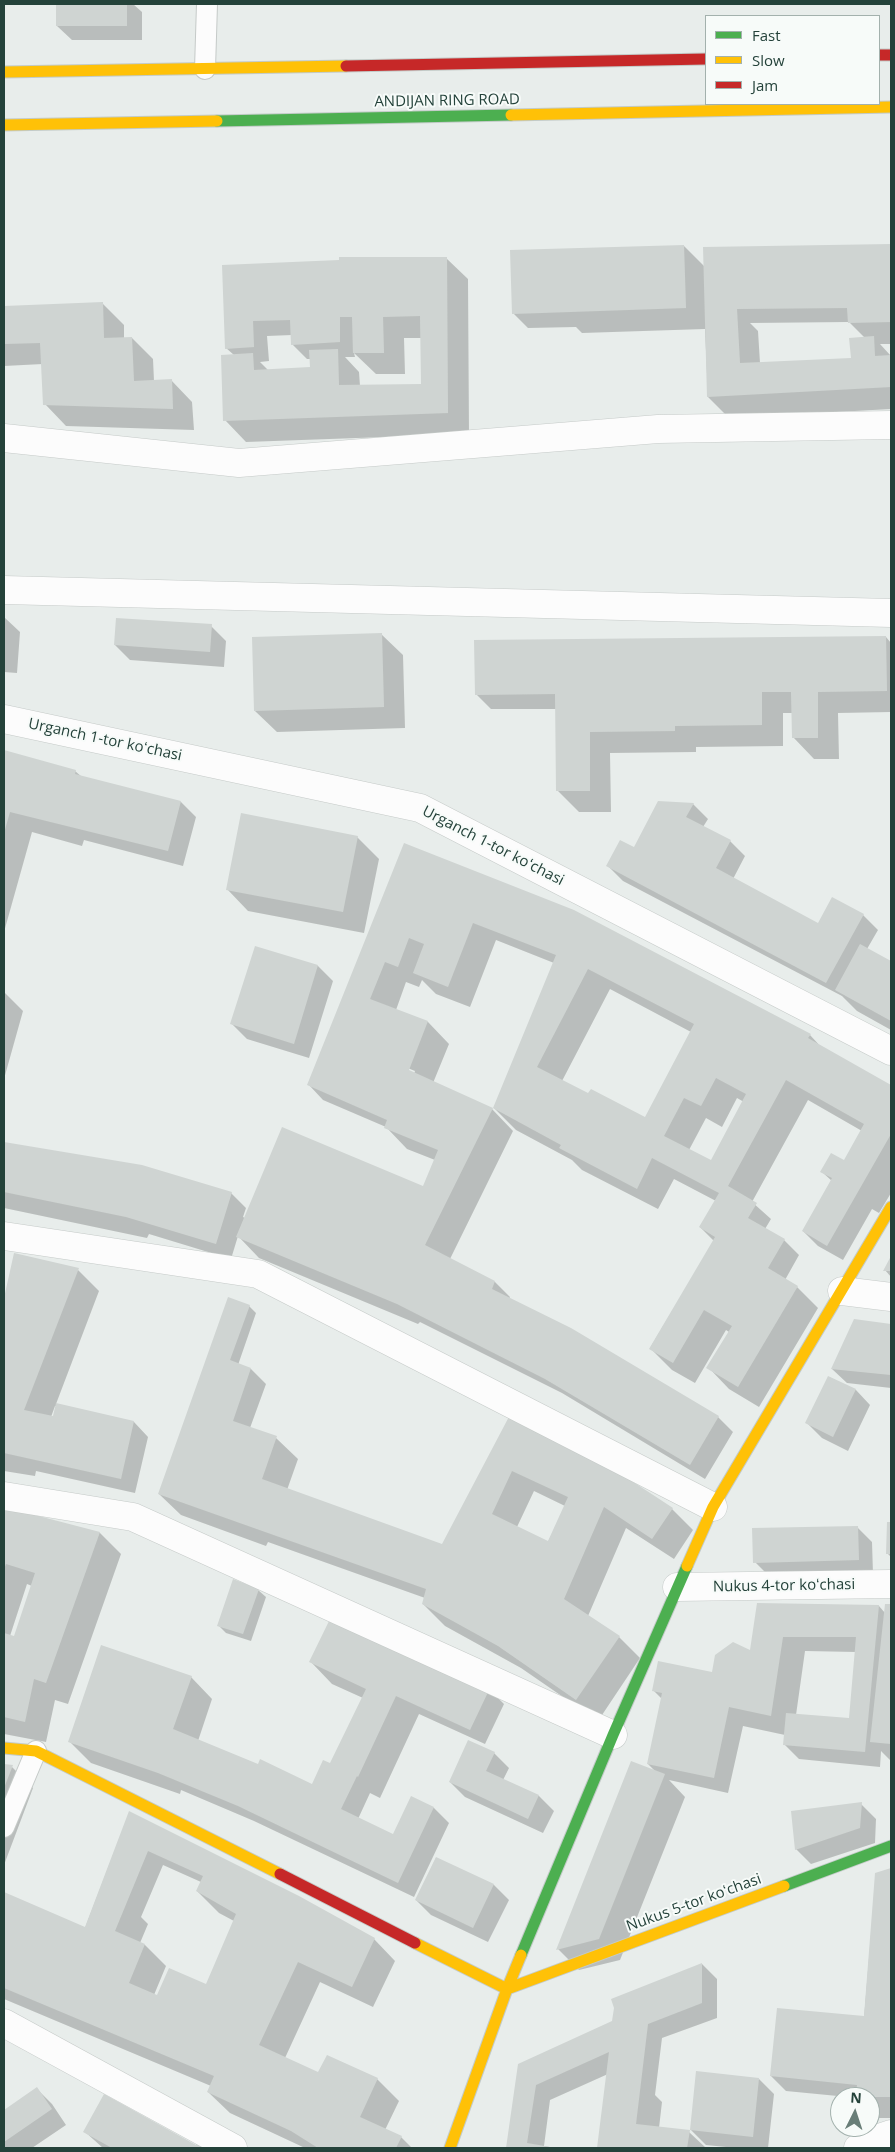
<!DOCTYPE html>
<html>
<head>
<meta charset="utf-8">
<style>
	body { margin:0 }
	#map { position:relative; width:895px; height:2152px; overflow:hidden; background:#e8edeb; font-family:"Open Sans",sans-serif }
	canvas { display:block }
	.frame { position:absolute; inset:0; border:5px solid #24423a; pointer-events:none }
	.legend { position:absolute; left:705px; top:15px; width:175px; height:90px; box-sizing:border-box; background:#f7fbf9; border:1px solid #a3b1ad; margin:0; padding:6px 9px; list-style:none; font-size:15px; color:#24423a }
	.legend li { display:flex; align-items:center; gap:10px; height:25px }
	.legend b { width:25px; border:1px solid #a3b1ad }
	.north { position:absolute; left:830px; top:2087px; width:50px; height:50px; box-sizing:border-box; background:#f7fbf9; border:1px solid #a3b1ad; border-radius:50%; rotate:4deg; font-size:14px; font-weight:700; line-height:20px; text-align:center; color:#24423a }
	.north::after { content:''; display:block; margin:auto; width:18px; height:22px; background:#697e78; clip-path:polygon(50% 0,100% 100%,50% 72%,0 100%) }
</style>
</head>
<body>
<div id="map">
<canvas width="895" height="2152"></canvas>
<div class="frame"></div>
<ul class="legend">
<li><b style="height:6px;background:#4caf50"></b>Fast</li>
<li><b style="height:6px;background:#ffc107"></b>Slow</li>
<li><b style="height:6px;background:#c62828"></b>Jam</li>
</ul>
<div class="north">N</div>
</div>
<script>
const g = document.querySelector('canvas').getContext('2d');
g.lineJoin = 'round';
function paint(path, color) { g.fillStyle = color; g.fill(path, 'evenodd'); }
const shape = rows => new Path2D(rows.map(r => 'M' + r).join(''));
function stroke(path, color, width, dash) { g.strokeStyle = color; g.lineWidth = width; g.lineCap = dash ? 'butt' : 'round'; g.setLineDash(dash || []); g.stroke(path); }
function label(font, color, halo, rows, align = 'center') {
  g.font = font + ' "Open Sans",sans-serif'; g.lineWidth = 4; g.setLineDash([]); g.textBaseline = 'middle'; g.strokeStyle = halo; g.fillStyle = color; for (const [text, x, y, turn = 0] of rows) {
    g.save(); g.translate(x, y); g.rotate((+turn || 0) * Math.PI / 180); g.textAlign = isNaN(turn) ? turn : align; if (halo) g.strokeText(text, 0, 0); g.fillText(text, 0, 0); g.restore();
  }
}
const shadow = shape([
	[57,4,133,4,142,12,142,40,72,40,57,26],
	[684,246,704,266,704,248,891,246,891,344,880,344,891,356,891,409,729,418,708,397,705,329,582,333,576,327,528,328,513,313],
	[849,322,865,338,852,359,760,363,758,331,750,323],
	[446,258,468,279,469,434,246,442,225,420,234,355,226,348,223,266],
	[292,335,292,344,307,359,310,359,311,368,268,370,260,362,269,361,267,336],
	[404,338,422,338,422,385,360,386,359,372,345,357,355,357,354,353,376,374,405,374],
	[102,303,124,325,124,338,132,338,153,359,154,381,171,380,192,402,194,430,66,426,45,404,43,364,4,366,4,307],
	[4,617,20,632,17,673,4,672],
	[211,626,226,641,224,667,130,660,115,645],
	[381,634,403,655,405,728,277,732,255,711],
	[886,637,891,643,891,712,838,713,839,759,814,759,793,737,793,713,783,713,783,746,696,747,696,752,610,753,611,812,579,812,557,790,556,709,491,709,476,694],
	[4,751,75,771,82,777,181,802,196,817,183,866,84,840,82,846,32,832,4,932],
	[693,804,708,819,703,827,730,841,745,856,733,879,819,925,863,915,878,930,867,949,891,962,891,1030,857,1011,842,996,623,881,608,866,635,849],
	[357,837,379,859,364,933,248,911,227,889],
	[405,845,810,1035,822,1048,891,1087,891,1193,879,1213,872,1209,843,1260,818,1246,803,1231,832,1181,822,1172,845,1161,862,1131,808,1100,752,1202,771,1219,765,1229,784,1240,799,1255,785,1280,797,1287,818,1308,759,1407,729,1389,708,1367,729,1332,726,1330,695,1383,672,1370,650,1348,714,1241,700,1227,716,1201,674,1179,658,1209,582,1170,572,1160,516,1130,494,1108,554,963,496,940,470,1007,436,994,422,980,419,987,406,982,396,1010,428,1022,449,1044,433,1083,492,1109,513,1131,450,1259,495,1282,510,1297,509,1299,570,1329,718,1417,733,1432,705,1479,562,1393,420,1322,418,1324,259,1258,238,1236,231,1259,149,1234,147,1238,4,1208,4,1144,141,1166,231,1193,246,1208,243,1217,245,1218,424,1188,435,1160,407,1149,386,1127,323,1100,309,1085],
	[610,989,691,1032,646,1119,588,1095,562,1081],
	[353,1046,415,1071,414,1074],
	[737,1098,744,1102,711,1162,689,1150,706,1118,722,1127],
	[256,947,318,966,333,981,309,1058,247,1039,232,1024],
	[4,992,23,1011,4,1079],
	[15,1255,78,1270,99,1291,56,1404,134,1422,148,1437,135,1493,36,1471,35,1476,4,1471,4,1304],
	[55,1406,57,1406,54,1418,51,1417],
	[891,1259,891,1277,885,1270],
	[249,1306,256,1313,238,1365,251,1369,266,1384,250,1428,276,1438,298,1459,287,1490,443,1545,513,1413,672,1509,693,1530,674,1559,626,1528,588,1616,619,1637,640,1658,598,1721,521,1668,445,1626,423,1604,425,1598,268,1542,266,1546,181,1515,159,1494],
	[534,1491,565,1506,548,1542,517,1527],
	[854,1321,891,1325,891,1388,847,1383,832,1369],
	[829,1377,856,1390,870,1405,848,1451,822,1438,807,1423],
	[4,1509,100,1533,121,1554,68,1704,55,1700,46,1742,4,1734],
	[27,1584,32,1586,15,1638,10,1636],
	[888,1523,891,1523,891,1557,888,1554],
	[857,1527,872,1542,873,1574,770,1577,755,1562],
	[258,1590,266,1597,251,1641,226,1633,218,1625],
	[758,1604,879,1606,885,1613,886,1605,891,1605,891,1761,881,1751,880,1767,799,1759,784,1744,785,1735,743,1726,728,1793,669,1780,685,1797,620,1960,579,1970,558,1949,657,1773,648,1764,662,1699,653,1690,713,1673,751,1652],
	[805,1651,856,1652,850,1720,796,1715],
	[311,1662,489,1689,504,1704,485,1744,419,1714,380,1798,370,1793,358,1819,393,1836,412,1798,434,1808,449,1823,414,1897,254,1821,181,1790,180,1794,91,1763,70,1742,191,1677,212,1699,198,1741,312,1786,336,1768,363,1698,332,1684],
	[494,1753,509,1768,503,1780,539,1796,554,1811,543,1833,465,1797,450,1782],
	[4,1765,12,1767,33,1788,4,1865],
	[861,1804,876,1819,875,1843,811,1864,796,1849],
	[129,1813,374,1939,395,1961,373,2007,320,1982,285,2058,319,2074,377,2079,399,2101,385,2130,401,2137,412,2148,305,2148,230,2113,208,2092,211,2086,4,1999,4,1894,85,1928],
	[163,1865,201,1882,197,1891,219,1913,234,1921,207,1986,158,1997,154,1995,166,1966,145,1945,140,1943,148,1924,141,1917],
	[436,1858,494,1885,509,1900,488,1942,431,1915,416,1900],
	[891,1869,891,2118,878,2118,870,2110,870,2097,848,2097,786,2091,771,2076,864,2018,876,1874],
	[702,1964,717,1979,717,2018,662,2038,655,2095,662,2102,659,2128,689,2132,706,2148,599,2148,608,2074,550,2100,544,2146,555,2148,507,2148,519,2065,614,2022],
	[759,2079,774,2094,768,2148,736,2148,706,2145,691,2130],
	[37,2089,52,2104,66,2125,32,2148,4,2148,4,2112],
	[84,2131,196,2147,209,2148,103,2148]
]);
const building = shape([
	[56,4,127,4,127,26,56,26],
	[891,244,891,322,848,323,847,308,737,309,740,363,851,358,849,338,874,336,875,356,891,355,891,387,707,397,703,247],
	[684,245,686,308,512,314,510,250],
	[339,257,447,257,448,413,223,421,221,355,253,353,254,370,310,367,309,350,338,349,339,385,421,384,420,316,383,317,384,353,353,353,352,317,340,317,340,342,291,345,290,320,253,321,254,347,225,349,222,265,339,260],
	[103,302,104,338,132,337,134,381,172,379,173,409,43,405,40,343,4,344,4,306],
	[116,618,212,624,210,652,114,645],
	[382,633,384,707,254,711,252,637],
	[886,636,887,691,818,692,818,738,792,738,791,692,762,692,762,725,675,726,675,731,590,732,590,791,556,791,555,694,475,695,474,640],
	[4,750,76,770,75,774,181,801,168,851,10,812,4,833],
	[658,801,694,803,686,817,731,840,716,868,818,923,832,897,864,914,826,983,606,866,620,840,634,847],
	[241,813,358,836,343,912,226,890],
	[404,843,574,910,811,1034,808,1038,891,1085,891,1134,827,1246,802,1231,832,1178,820,1172,831,1153,844,1160,864,1124,786,1080,728,1186,757,1203,748,1218,785,1239,768,1268,798,1286,738,1387,706,1368,732,1326,704,1310,673,1363,649,1349,715,1237,699,1227,719,1193,652,1158,637,1189,559,1148,561,1145,493,1108,556,955,473,923,448,987,413,973,424,944,409,938,398,967,385,962,370,999,428,1021,409,1070,493,1108,425,1245,495,1281,492,1289,571,1328,719,1416,690,1465,545,1379,397,1304,236,1237,282,1127,423,1186,438,1150,384,1128,387,1120,307,1085],
	[588,969,694,1024,645,1117,591,1089,588,1093,537,1067],
	[716,1078,746,1094,711,1160,664,1136,684,1098,701,1106],
	[860,944,891,961,891,1021,835,990],
	[255,946,318,965,294,1044,230,1024],
	[4,1142,142,1165,232,1192,216,1244,126,1217,4,1192],
	[14,1253,79,1268,24,1410,53,1416,56,1403,134,1421,121,1479,4,1453,4,1298],
	[891,1256,891,1271,883,1271],
	[228,1297,250,1305,230,1360,251,1368,233,1421,277,1436,262,1479,442,1544,512,1411,589,1453,673,1508,652,1539,604,1507,564,1599,620,1636,576,1700,498,1646,422,1604,426,1589,158,1494],
	[512,1471,568,1497,548,1541,492,1514],
	[854,1319,891,1324,891,1375,831,1369],
	[828,1376,856,1389,833,1437,805,1423],
	[4,1507,100,1532,46,1683,34,1679,25,1722,4,1717,4,1633,14,1636,35,1573,6,1564,4,1569],
	[887,1522,891,1522,891,1554,886,1554],
	[858,1526,859,1560,753,1563,752,1528],
	[233,1579,259,1589,243,1634,217,1626],
	[757,1603,879,1605,865,1752,783,1745,786,1713,849,1718,856,1637,783,1637,771,1716,729,1707,714,1778,647,1764,662,1693,652,1691,658,1661,712,1672,715,1655,733,1642,750,1650],
	[885,1604,891,1604,891,1744,870,1742],
	[330,1619,490,1688,470,1730,396,1696,358,1777,357,1776,341,1809,393,1834,411,1796,434,1807,398,1883,238,1806,158,1773,68,1742,101,1645,192,1676,173,1729,258,1764,260,1759,312,1784,323,1760,330,1763,366,1689,309,1662],
	[468,1740,495,1752,486,1771,539,1795,528,1819,449,1782],
	[631,1761,665,1774,599,1939,556,1950],
	[4,1764,13,1765,4,1788],
	[862,1802,860,1828,795,1850,791,1811],
	[129,1811,299,1896,375,1938,352,1987,298,1962,259,2045,318,2072,327,2055,378,2078,360,2117,402,2136,396,2148,318,2148,291,2131,207,2092,214,2076,4,1988,4,1892,85,1927],
	[148,1851,203,1876,196,1891,236,1914,206,1984,169,1968,157,1995,129,1983,145,1944,115,1931],
	[436,1857,494,1884,473,1928,415,1900],
	[891,1868,891,2097,856,2097,857,2085,770,2076,777,2008,864,2016,875,1873],
	[702,1963,702,2003,648,2024,636,2124,690,2130,687,2148,597,2148,609,2052,536,2085,527,2143,556,2148,506,2148,518,2064,612,2021,614,2008,611,1999],
	[696,2071,759,2078,753,2137,690,2130],
	[37,2087,52,2109,4,2142,4,2110],
	[104,2094,196,2145,198,2141,212,2148,112,2148,83,2132]
]);
const lane = shape([
	[205,69,207,4],
	[4,1827,36,1751]
]);
const street = shape([
	[4,438,239,463,658,429,891,425],
	[4,590,891,613],
	[4,719,420,808,891,1051],
	[4,1236,258,1274,713,1507],
	[842,1291,891,1297],
	[4,1496,133,1517,613,1735],
	[677,1587,891,1584],
	[4,2023,233,2148],
	[858,2148,870,2141,891,2134]
]);
const fast = shape([
	[217,121,511,115],
	[784,1886,891,1846],
	[521,1955,613,1735,687,1566]
]);
const slow = shape([
	[4,72,346,66],
	[511,115,891,107],
	[4,125,217,121],
	[687,1566,713,1507,891,1207],
	[4,1748,36,1751,280,1874],
	[415,1943,507,1989,784,1886],
	[450,2148,507,1989,521,1955]
]);
const jam = shape([
	[879,55,891,55],
	[346,66,706,59],
	[280,1874,415,1943]
]);
const streetNames = [
	["ANDIJAN RING ROAD",447,101,-1],
	["Urganch 1-tor koʻchasi",105,740,12],
	["Urganch 1-tor koʻchasi",493,846,27],
	["Nukus 4-tor koʻchasi",784,1586,-1],
	["Nukus 5-tor koʻchasi",694,1903,-20]
];
paint(shadow, '#0003');
paint(building, '#cfd4d2');
stroke(lane, '#c5cac8', 22);
stroke(street, '#c5cac8', 29);
stroke(fast, '#c3cbc8', 13);
stroke(slow, '#c3cbc8', 13);
stroke(jam, '#c3cbc8', 13);
stroke(lane, '#fcfcfc', 20);
stroke(street, '#fcfcfc', 28);
stroke(fast, '#4caf50', 11);
stroke(slow, '#ffc107', 11);
stroke(jam, '#c62828', 11);
label('15px', '#24423a', '#f7fbf9', streetNames);
</script>
</body>
</html>
